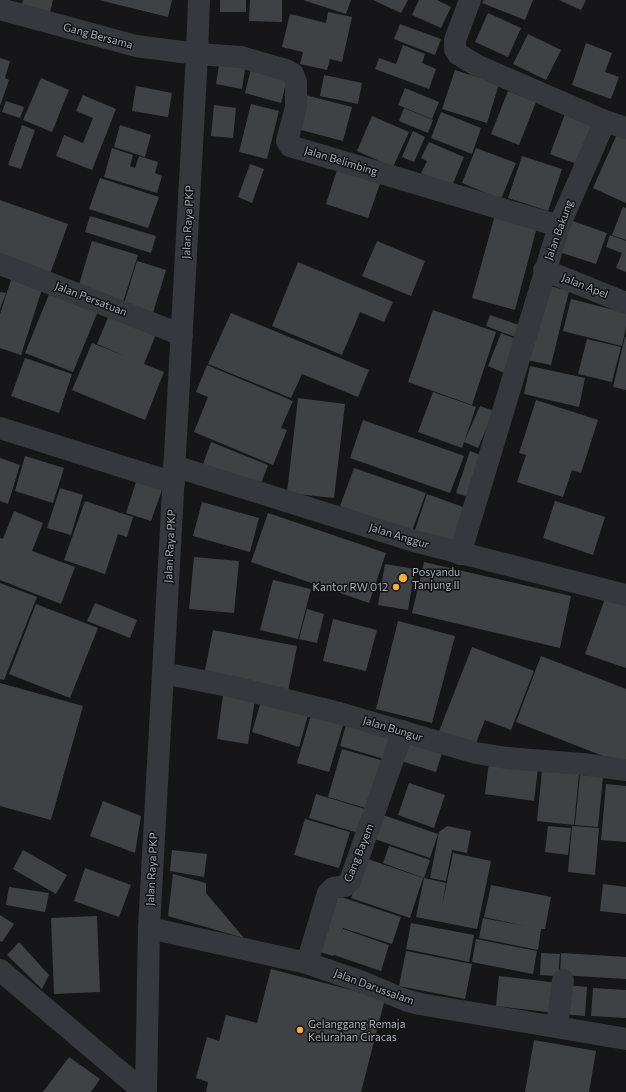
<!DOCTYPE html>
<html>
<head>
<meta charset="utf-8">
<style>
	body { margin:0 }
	canvas { display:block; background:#161618 }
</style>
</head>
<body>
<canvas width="626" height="1092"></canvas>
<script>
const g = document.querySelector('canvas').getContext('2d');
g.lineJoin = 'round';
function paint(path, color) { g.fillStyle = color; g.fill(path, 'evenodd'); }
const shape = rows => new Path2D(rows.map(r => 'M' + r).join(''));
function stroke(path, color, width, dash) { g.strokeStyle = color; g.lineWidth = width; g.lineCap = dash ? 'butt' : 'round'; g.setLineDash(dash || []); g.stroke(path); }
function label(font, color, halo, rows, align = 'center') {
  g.font = font + ' Commissioner,sans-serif'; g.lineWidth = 3; g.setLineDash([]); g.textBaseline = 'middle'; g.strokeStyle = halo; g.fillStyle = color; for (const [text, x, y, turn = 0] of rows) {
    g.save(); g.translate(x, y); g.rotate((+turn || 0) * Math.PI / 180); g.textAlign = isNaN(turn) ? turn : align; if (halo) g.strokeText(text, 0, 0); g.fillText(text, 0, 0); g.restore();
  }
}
const building = shape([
	[23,0,53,0,49,16,21,8],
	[99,0,172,0,168,17],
	[220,0,246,0,246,12,220,12],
	[250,0,282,0,282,22,249,21],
	[303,0,351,0,346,14],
	[373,0,408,0,401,13],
	[419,0,437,0,451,7,441,28,412,15],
	[484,0,533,0,525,20,482,3],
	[559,0,586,0,581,10],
	[328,12,352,17,342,62,330,59,327,70,300,64,303,52,282,47,290,14,326,23],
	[488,13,521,28,508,57,475,42],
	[400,24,441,39,435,55,394,39],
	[528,34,561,50,546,80,513,64],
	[586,43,612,53,605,72,619,77,611,99,572,85],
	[403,45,425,54,422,63,436,69,429,89,375,69,379,58,396,64],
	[0,58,10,61,5,78,9,80,0,106],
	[220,59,246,63,242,89,216,84],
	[252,65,288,75,281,103,245,93],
	[455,70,499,84,487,123,442,109],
	[324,75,362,83,358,104,320,96],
	[41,78,69,90,52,132,23,120],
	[136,86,172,93,168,117,132,111],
	[405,88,439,102,432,119,398,105],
	[508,91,536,102,519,145,491,134],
	[83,95,116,109,92,170,56,156,64,135,83,143,93,118,76,111],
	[305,95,352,107,343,141,297,129],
	[6,101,24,107,20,118,2,112],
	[251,104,279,111,267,159,239,152],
	[214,105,236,108,233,138,211,136],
	[568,106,596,117,577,164,550,154],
	[404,108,433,120,428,133,399,121],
	[441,112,481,128,472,154,431,138],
	[372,116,409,132,393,167,357,151],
	[22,125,35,130,21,169,8,165],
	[120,125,151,135,145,157,114,147],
	[413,131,425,137,414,162,402,157],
	[618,132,626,136,626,203,593,188],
	[429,142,464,157,452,186,421,173,427,161,421,158],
	[112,148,133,155,130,166,135,168,139,156,158,162,155,173,162,176,157,193,104,177],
	[476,148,516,163,501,199,462,183],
	[522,156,562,169,548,211,508,198],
	[250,164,264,169,252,203,238,197],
	[338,167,381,181,368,218,326,204],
	[100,178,159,197,148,228,89,209],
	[0,200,68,224,49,277,0,260],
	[623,207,626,208,626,240,612,235],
	[495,215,537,227,515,310,472,298],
	[90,216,156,236,151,253,85,232],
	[567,219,607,233,596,264,556,251],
	[610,235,626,241,626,272,616,268,622,253,606,247],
	[92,241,138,255,123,302,78,288],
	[377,241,425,261,411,296,362,276],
	[137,261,166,270,152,316,123,307],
	[298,262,393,302,384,322,360,312,342,355,272,326],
	[12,277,43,286,21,355,0,348,0,314],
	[546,285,569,291,551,365,527,360],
	[0,292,6,293,0,309],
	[50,292,98,311,73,372,25,353],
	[571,299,626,313,626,327,622,346,563,331],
	[433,310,496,332,472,405,408,382],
	[231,313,369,370,358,397,302,374,291,398,208,364],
	[109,315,156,334,144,364,164,372,145,420,72,390,92,343,125,356,97,344],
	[490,315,522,326,518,338,486,326],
	[501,333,521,341,507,374,488,366],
	[625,337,626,337,626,390,613,387],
	[587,339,621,347,612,382,578,374],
	[25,358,72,374,59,413,11,396],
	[207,365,293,401,281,428,287,430,273,465,194,432,208,397,196,392],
	[530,366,585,378,579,407,524,394],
	[433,392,476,407,462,448,418,432],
	[298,398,345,404,334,498,287,493],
	[536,400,598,420,581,473,572,470,563,497,517,482,526,455,519,453],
	[480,406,494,411,478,448,464,442],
	[363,420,464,456,450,493,350,458],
	[211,442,268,465,259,489,202,467],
	[470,451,486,457,472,498,456,493],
	[25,456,64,468,53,503,15,491],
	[0,458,20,465,8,504,0,501],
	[354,468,426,493,412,531,340,506],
	[136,482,162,490,151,521,126,513],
	[60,488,83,495,71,535,47,528],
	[427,494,466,508,453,546,414,533],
	[85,501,133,517,127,537,118,534,105,574,64,560],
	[555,501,605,517,593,555,543,538],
	[202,502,259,518,250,552,193,536],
	[14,511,43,523,32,551,75,567,61,604,0,580,0,538,3,539],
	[268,513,386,553,369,603,251,562],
	[194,557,239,561,234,613,189,609],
	[424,562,571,596,560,648,412,613],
	[385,564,415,569,408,610,378,605],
	[273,580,311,589,298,639,260,630],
	[0,583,37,597,4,680,0,679],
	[606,596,626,603,626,668,585,654],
	[95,603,137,620,130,638,87,621],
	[36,604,98,628,70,698,9,674],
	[307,609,324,614,317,643,299,639],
	[333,619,377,630,366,671,323,661],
	[398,621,455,636,432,723,376,709],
	[213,630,297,646,288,691,204,675],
	[472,647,534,671,511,730,485,720,474,748,438,734],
	[541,656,626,689,626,765,516,722],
	[0,683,83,706,51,820,0,806],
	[223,695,255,700,248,744,217,739],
	[262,698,309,712,299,747,252,732],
	[312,712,344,722,329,772,297,763],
	[347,721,398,736,391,761,340,746],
	[405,738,443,750,436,772,398,760],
	[342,749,384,761,369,809,328,797],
	[489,762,538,769,534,801,485,794],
	[542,770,579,774,574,825,537,821],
	[580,775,603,777,598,827,575,825],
	[409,783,445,795,434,828,398,815],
	[606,784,626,786,626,842,601,840],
	[316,794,365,809,358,833,309,818],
	[103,801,141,816,135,853,90,836],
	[377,813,438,834,430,858,369,837],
	[305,819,350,832,339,868,294,855],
	[447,826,471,831,467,853,452,850,446,881,430,878,439,832],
	[548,826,571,828,568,855,545,852],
	[572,826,599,828,595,875,568,872],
	[389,846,430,860,424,878,383,863],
	[23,850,67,875,56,894,13,869],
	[172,850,207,854,204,877,170,871],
	[453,853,491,861,477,929,416,917,424,878,446,883,442,906],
	[365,858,423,878,410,918,351,898],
	[85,868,131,885,119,917,74,901],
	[173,874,206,883,206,893,244,938,168,916],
	[603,884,626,887,626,914,600,911],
	[491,885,551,897,545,929,541,929,538,950,479,938,483,918,525,926,484,917],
	[9,887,49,893,45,912,6,905],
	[338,896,401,917,392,944,343,928,340,935,343,929,389,945,381,971,334,955,333,956,320,952],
	[0,915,14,924,2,942,0,941],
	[97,916,100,992,54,994,51,918],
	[411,923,474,935,469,962,406,949],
	[476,939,537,951,533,974,472,962],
	[19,942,49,975,42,989,7,955],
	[406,951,472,964,465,999,399,986],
	[541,953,560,954,558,976,540,975],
	[561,953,626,957,626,979,560,975],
	[271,969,385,999,361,1092,206,1092,208,1082,196,1078,207,1037,219,1041,226,1015,257,1023],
	[499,976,559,983,556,1013,496,1006],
	[566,985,587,987,585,1016,563,1014],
	[593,988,626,990,626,1018,591,1016],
	[534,1040,596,1051,589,1092,525,1092],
	[69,1057,100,1079,91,1092,43,1092]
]);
const minor = shape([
	[0,9,136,46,197,54,241,57,286,70,293,74,296,82,296,107,287,141,290,146,559,226],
	[605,121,626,128],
	[0,264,182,335],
	[544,270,626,303],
	[0,428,174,483],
	[174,466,414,541,626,595],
	[460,554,559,226,605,121,476,65,458,54,455,49,455,40,470,0],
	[163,673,234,687,339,713,476,753,507,758,582,764,626,770],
	[149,928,307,963,365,983,405,1000,420,1004,626,1039],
	[307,963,328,893,333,888,345,886,350,881,403,731],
	[0,970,144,1092],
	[557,1027,563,980],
	[146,1092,149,928,197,54,199,0]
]);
const markers = [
	[403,578,5,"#f2b134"],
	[396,587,4,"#f2b134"],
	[300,1030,4,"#f2b134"]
];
const streetNames = [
	["Gang Bersama",98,36,15],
	["Jalan Belimbing",341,161,17],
	["Jalan Raya PKP",188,222,-87],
	["Jalan Bakung",559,230,-70],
	["Jalan Apel",585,286,22],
	["Jalan Persatuan",91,299,21],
	["Jalan Anggur",399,536,17],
	["Jalan Raya PKP",170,546,-87],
	["Jalan Bungur",393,729,17],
	["Gang Bayem",359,853,-68],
	["Jalan Raya PKP",152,869,-87],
	["Jalan Darussalam",374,987,20]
];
const poiNames = [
	["Posyandu",412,572],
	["Tanjung II",412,585],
	["Kantor RW 012",388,587,"right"],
	["Gelanggang Remaja",308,1024],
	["Kelurahan Ciracas",308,1037]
];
paint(building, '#404145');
stroke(minor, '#37383d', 22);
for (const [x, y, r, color] of markers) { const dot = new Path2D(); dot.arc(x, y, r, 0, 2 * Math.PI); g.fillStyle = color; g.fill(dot); stroke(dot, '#111113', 1.5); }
label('11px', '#a8adb8', '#111113', streetNames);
label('11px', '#a8adb8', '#111113', poiNames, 'left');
</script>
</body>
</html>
